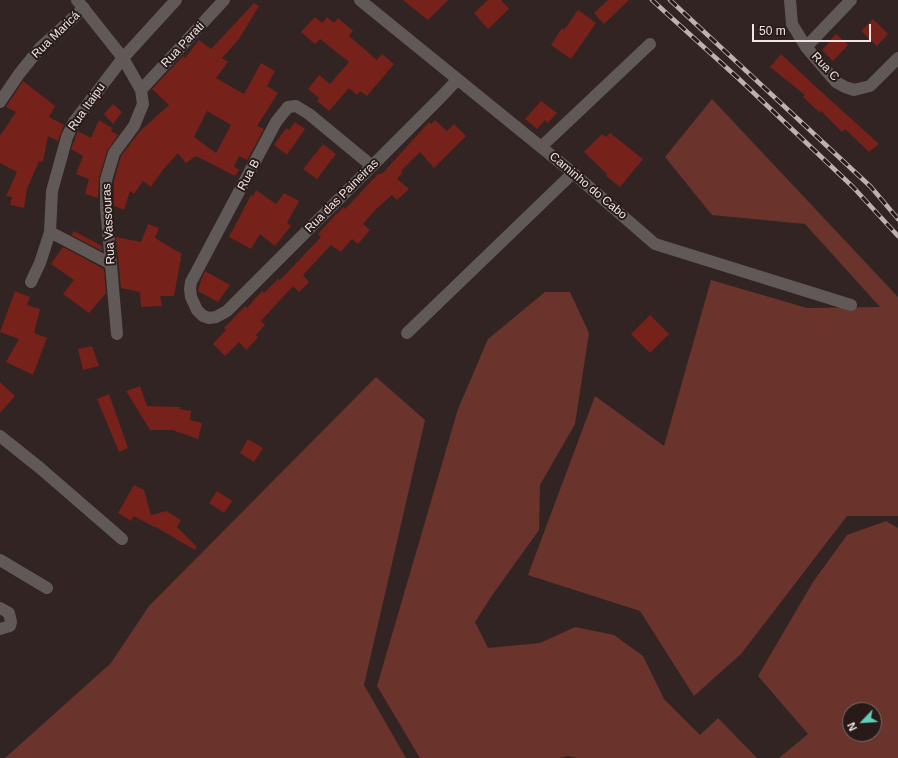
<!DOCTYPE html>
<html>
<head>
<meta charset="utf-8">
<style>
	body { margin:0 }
	#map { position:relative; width:898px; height:758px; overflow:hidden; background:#322422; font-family:Arial,sans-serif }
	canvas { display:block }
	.north { position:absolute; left:842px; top:702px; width:40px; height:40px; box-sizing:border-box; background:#281a18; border:1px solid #786c6a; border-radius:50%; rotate:245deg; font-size:11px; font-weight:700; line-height:16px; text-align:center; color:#efe6e4 }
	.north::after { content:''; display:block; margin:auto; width:14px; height:18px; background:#5dceb8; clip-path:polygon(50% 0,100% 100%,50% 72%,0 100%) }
	.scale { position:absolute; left:752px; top:24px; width:119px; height:18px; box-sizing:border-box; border:2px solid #efe6e4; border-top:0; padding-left:5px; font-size:12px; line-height:14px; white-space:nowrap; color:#efe6e4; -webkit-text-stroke:3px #281a18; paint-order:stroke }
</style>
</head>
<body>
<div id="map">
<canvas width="898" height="758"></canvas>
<div class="north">N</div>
<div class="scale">50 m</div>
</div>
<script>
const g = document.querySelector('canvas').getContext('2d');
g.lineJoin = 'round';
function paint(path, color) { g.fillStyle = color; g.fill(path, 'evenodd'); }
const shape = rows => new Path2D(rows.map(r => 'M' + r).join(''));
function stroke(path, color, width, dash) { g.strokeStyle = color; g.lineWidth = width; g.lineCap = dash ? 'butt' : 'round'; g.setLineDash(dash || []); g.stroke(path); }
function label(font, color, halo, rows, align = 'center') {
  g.font = font + ' Arial,sans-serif'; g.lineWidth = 4; g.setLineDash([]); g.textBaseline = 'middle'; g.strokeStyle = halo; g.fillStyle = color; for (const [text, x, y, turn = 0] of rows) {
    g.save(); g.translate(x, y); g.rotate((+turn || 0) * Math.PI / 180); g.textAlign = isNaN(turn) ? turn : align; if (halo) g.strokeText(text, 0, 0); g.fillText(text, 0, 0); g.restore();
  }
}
const green = shape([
	[712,99,898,297,898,516,847,516,741,654,694,696,640,611,528,575,595,396,664,446,711,280,807,308,880,307,805,224,712,215,665,157],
	[545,292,570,292,589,333,575,424,540,485,539,530,493,594,475,622,488,648,540,643,575,627,614,635,643,656,664,699,700,735,718,718,757,758,577,758,568,756,559,758,420,758,377,686,458,409,488,339],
	[376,377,425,420,364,685,406,758,5,758,111,663,149,606],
	[886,521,898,528,898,758,779,758,808,734,758,676,813,582,847,535],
	[850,710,874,710,874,734,850,734]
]);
const building = shape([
	[403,0,448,0,428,20],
	[488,0,501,0,509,9,488,29,474,13],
	[608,0,629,0,604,24,594,13],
	[254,3,259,6,239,39,222,58,228,62,216,78,244,94,261,63,275,71,267,86,278,93,257,126,264,129,247,160,239,156,234,166,239,170,235,176,196,156,186,163,178,153,162,171,151,187,143,181,134,194,130,191,124,210,114,206,114,181,121,156,140,131,169,105,152,89,183,56,185,58,199,40,211,49],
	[207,111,231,125,216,153,194,137],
	[578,10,596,23,571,59,551,45,562,28,564,30],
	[315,17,322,23,327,17,334,23,338,18,353,31,349,36,377,60,382,54,394,64,367,96,360,91,357,95,349,88,329,111,317,101,319,98,308,89,319,75,330,84,349,62,320,39,315,44,301,32],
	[873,19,888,34,877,46,861,31],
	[836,34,848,45,833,61,822,50],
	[781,54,814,85,879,144,869,152,845,129,842,132,821,111,820,113,803,97,805,95,770,67],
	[23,81,55,106,49,117,64,125,58,141,48,136,43,162,39,161,27,189,24,208,10,205,12,197,6,196,17,172,0,163,0,136,16,112,6,107],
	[541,101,557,113,548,123,545,120,537,129,525,119],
	[113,104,122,112,113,124,104,114],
	[99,120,112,128,111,131,118,135,107,151,99,178,98,198,85,194,89,179,76,174,83,156,71,149,78,131,91,138],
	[435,120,447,131,454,124,466,136,434,168,420,152,401,171,403,172,397,179,409,189,397,200,392,195,375,210,363,224,370,230,358,244,352,239,341,252,331,245,303,275,309,282,299,292,293,286,261,321,265,325,256,335,258,337,254,342,246,350,239,342,225,356,213,344,226,330,224,328,245,306,247,308,262,291,264,293,278,279,280,280,321,237,318,234,336,214,337,214,343,207,345,209,378,174,382,174,429,122,431,124],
	[295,122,305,129,287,155,274,145,286,128,289,130],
	[610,133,643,159,620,187,606,176,607,174,584,152,602,134,606,137],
	[323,144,336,154,317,179,303,169],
	[256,190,276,204,284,193,299,201,287,223,291,226,275,246,260,234,251,249,229,237,251,195,253,196],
	[148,224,159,228,155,238,182,254,180,257,181,258,174,296,160,296,162,306,141,307,140,292,121,288,116,237,141,242],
	[74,231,102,246,102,251,71,235],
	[63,247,104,269,106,293,89,313,63,294,74,280,51,264],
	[205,271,230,285,218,302,198,291,201,280],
	[15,291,30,297,27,305,40,309,34,333,47,338,33,375,6,362,19,339,0,332],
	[650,315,669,334,650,353,631,334],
	[92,346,99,366,83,370,78,349],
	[0,382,15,396,0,413],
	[140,386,147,406,180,407,180,409,191,411,190,420,202,423,198,439,172,430,150,430,126,391],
	[109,394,128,448,119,452,97,399],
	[248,439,263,448,254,462,240,453],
	[134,485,144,490,151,515,166,511,181,520,177,527,197,547,195,550,154,526,154,527,134,516,131,521,118,513],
	[217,491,232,501,224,513,209,503]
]);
const street = shape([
	[77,0,123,58,141,90,143,104,134,126,114,153,106,180,106,207,117,334],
	[360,0,573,173,655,244,851,305],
	[790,0,792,24,806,47,836,82,845,87,854,90,870,86,898,58],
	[806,47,851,0],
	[141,90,224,0],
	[0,102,19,74,40,48,84,8],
	[541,147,650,44],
	[372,166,309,114,296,106,288,107,276,122,191,282,190,289,191,297,197,310,203,316,209,318,216,317,227,311,440,98,457,80],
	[50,232,111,264],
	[31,282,40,263,50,232,52,191,67,137,74,122,123,58,176,0],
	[407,333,573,173],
	[0,436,40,468,122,539],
	[0,560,47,588],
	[0,608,9,613,11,622,10,626,0,629]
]);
const rail = shape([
	[652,0,739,79,853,187,898,236],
	[670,0,871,187,898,219]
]);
const streetNames = [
	["Rua Maricá",56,35,-44],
	["Rua Parati",183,45,-47],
	["Rua C",825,67,47],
	["Rua Itaipu",87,107,-55],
	["Rua B",249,175,-62],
	["Caminho do Cabo",588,186,40],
	["Rua das Paineiras",342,196,-45],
	["Rua Vassouras",109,224,-93]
];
paint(green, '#6a332c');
paint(building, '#76211a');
stroke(street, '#615958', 12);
stroke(rail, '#bdb2b0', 4.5);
stroke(rail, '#281a18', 3, [9]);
label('12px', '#efe6e4', '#281a18', streetNames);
</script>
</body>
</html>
